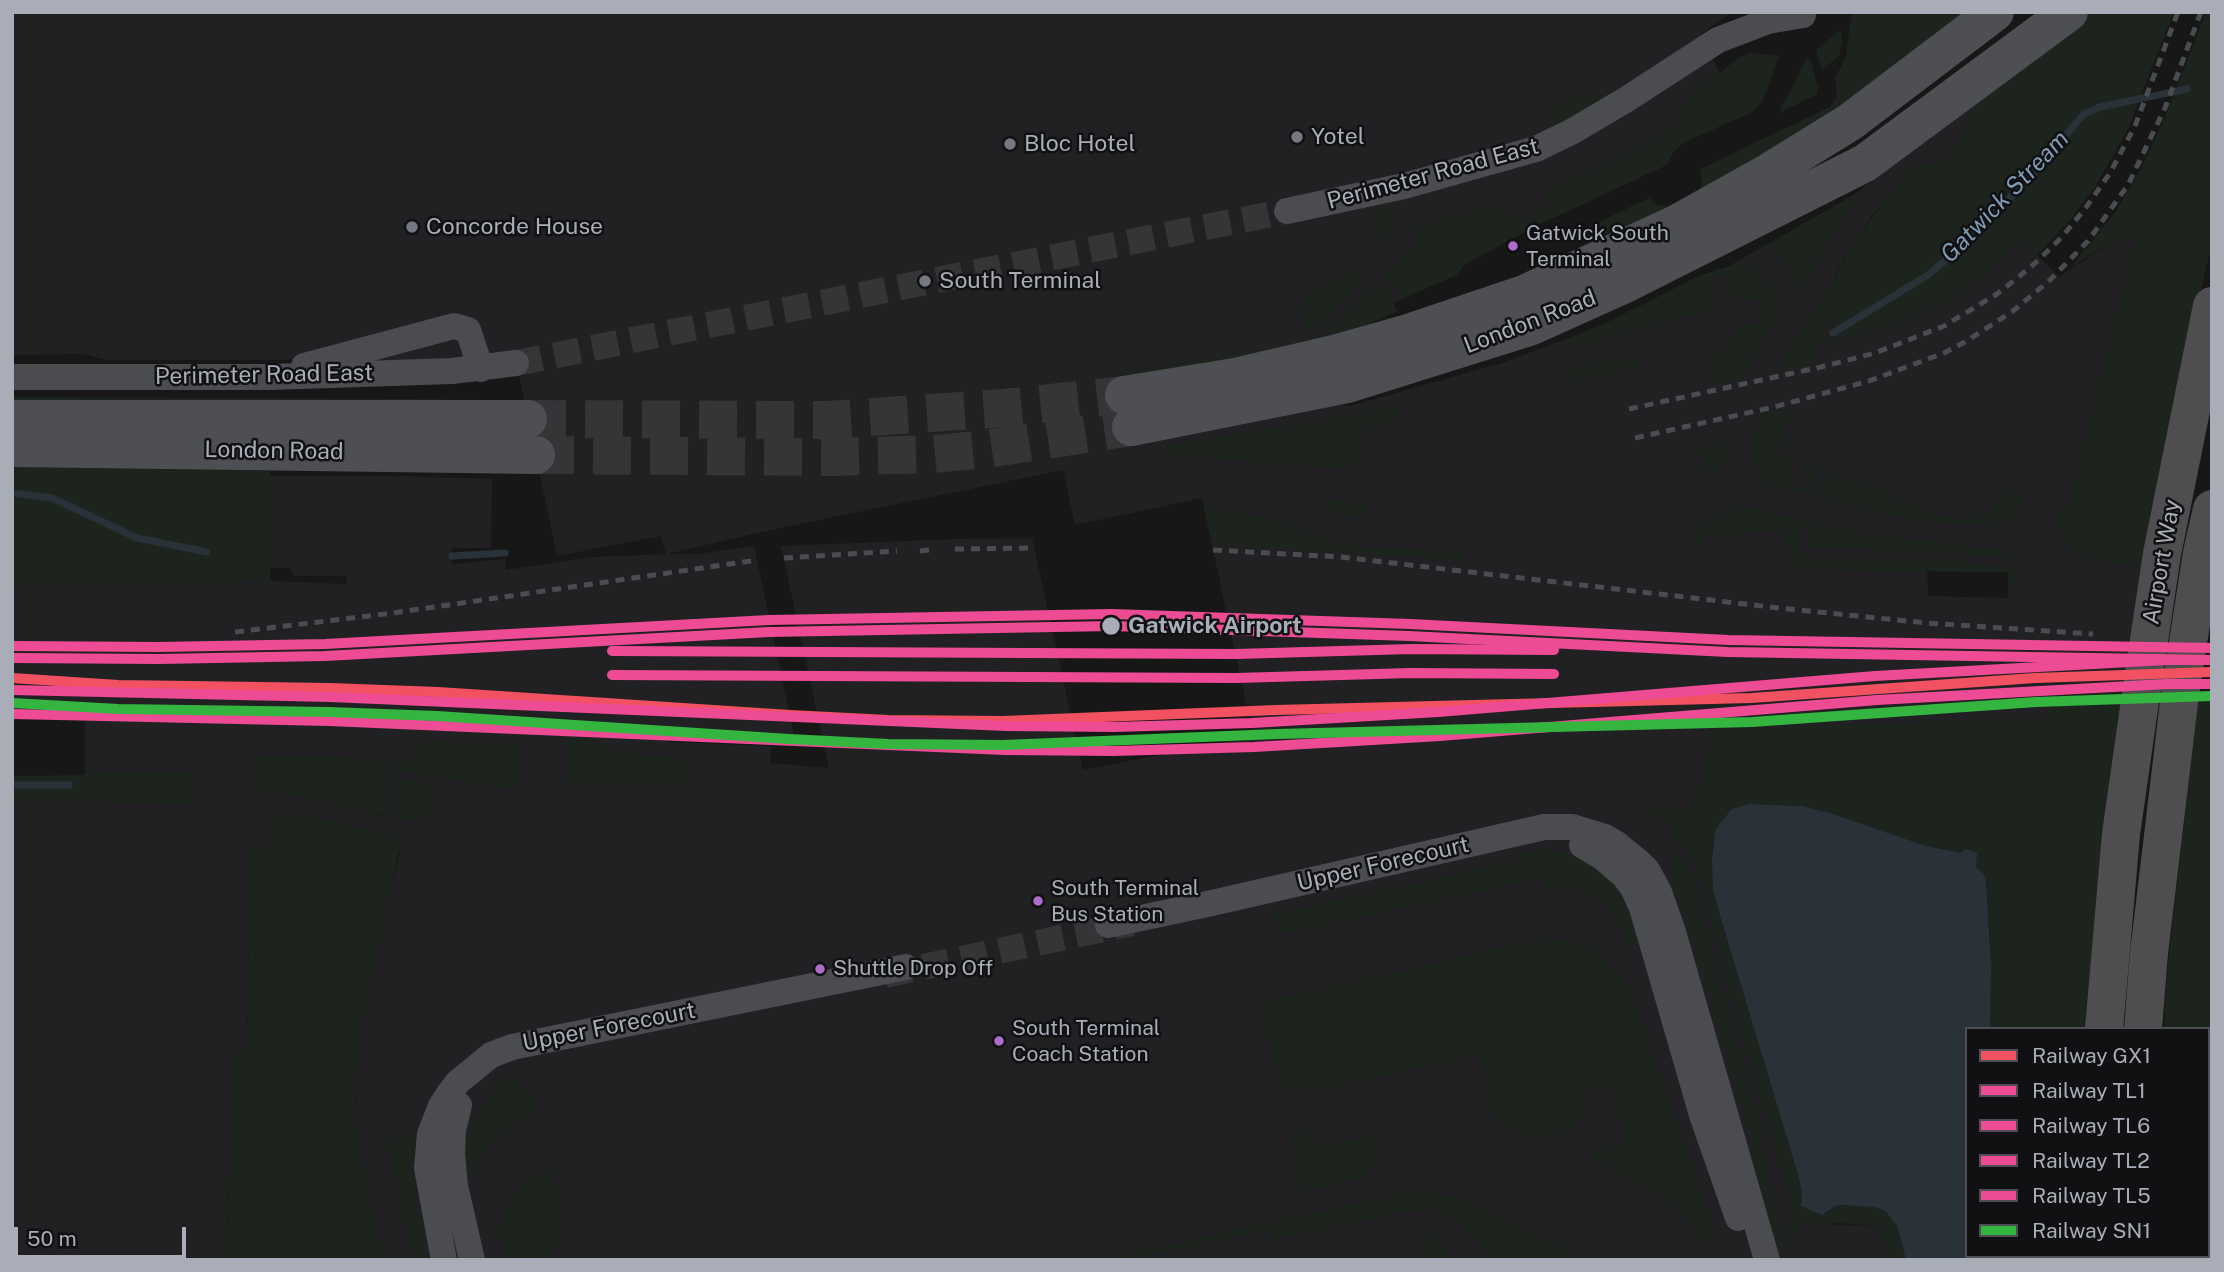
<!DOCTYPE html>
<html>
<head>
<meta charset="utf-8">
<style>
	body { margin:0 }
	#map { position:relative; width:2224px; height:1272px; overflow:hidden; background:#171717; font-family:"Public Sans",sans-serif }
	canvas { display:block }
	.frame { position:absolute; inset:0; border:14px solid #a8adb8; pointer-events:none }
	.legend { position:absolute; left:1965px; top:1027px; width:245px; height:231px; box-sizing:border-box; background:#111113; border:2px solid #4d4f55; margin:0; padding:9px 12px; list-style:none; font-size:21px; color:#a8adb8 }
	.legend li { display:flex; align-items:center; gap:14px; height:35px }
	.legend b { width:35px; border:2px solid #4d4f55 }
	.scale { position:absolute; left:14px; top:1227px; width:172px; height:32px; box-sizing:border-box; border:4px solid #a8adb8; border-top:0; padding-left:9px; font-size:21px; line-height:24px; white-space:nowrap; color:#a8adb8; -webkit-text-stroke:5px #111113; paint-order:stroke }
</style>
</head>
<body>
<div id="map">
<canvas width="2224" height="1272"></canvas>
<div class="frame"></div>
<ul class="legend">
<li><b style="height:9px;background:#f15160"></b>Railway GX1</li>
<li><b style="height:9px;background:#ee4b95"></b>Railway TL1</li>
<li><b style="height:9px;background:#ee4b95"></b>Railway TL6</li>
<li><b style="height:9px;background:#ee4b95"></b>Railway TL2</li>
<li><b style="height:9px;background:#ee4b95"></b>Railway TL5</li>
<li><b style="height:9px;background:#33b540"></b>Railway SN1</li>
</ul>
<div class="scale">50 m</div>
</div>
<script>
const g = document.querySelector('canvas').getContext('2d');
g.lineJoin = 'round';
function paint(path, color) { g.fillStyle = color; g.fill(path, 'evenodd'); }
const shape = rows => new Path2D(rows.map(r => 'M' + r).join(''));
function stroke(path, color, width, dash) { g.strokeStyle = color; g.lineWidth = width; g.lineCap = dash ? 'butt' : 'round'; g.setLineDash(dash || []); g.stroke(path); }
function label(font, color, halo, rows, align = 'center') {
  g.font = font + ' "Public Sans",sans-serif'; g.lineWidth = 5; g.setLineDash([]); g.textBaseline = 'middle'; g.strokeStyle = halo; g.fillStyle = color; for (const [text, x, y, turn = 0] of rows) {
    g.save(); g.translate(x, y); g.rotate((+turn || 0) * Math.PI / 180); g.textAlign = isNaN(turn) ? turn : align; if (halo) g.strokeText(text, 0, 0); g.fillText(text, 0, 0); g.restore();
  }
}
const built = shape([
	[12,12,1731,12,1700,35,1731,94,1550,204,1534,227,1330,338,1121,374,1133,439,1324,402,1350,406,1505,362,1569,338,1692,287,1852,196,1983,99,1960,141,1944,163,1905,174,1871,217,1835,274,1834,342,1897,324,1957,296,1987,273,2020,238,2059,277,2113,241,2126,236,2137,235,2068,507,2059,505,2058,516,2060,528,2143,558,2123,689,2049,694,2047,719,1705,779,1694,844,1795,1208,1836,1225,1879,1226,1888,1260,1595,1260,1590,1258,1589,1260,1560,1260,1565,1248,1493,1260,384,1260,360,1150,355,1112,356,1086,359,1038,383,920,400,852,390,834,307,815,288,813,279,814,267,848,250,849,247,1052,234,1053,226,1260,12,1260,12,802,196,803,195,772,85,771,85,715,12,715,12,586,270,581,346,584,347,576,295,576,290,568,270,568,270,476,401,476,492,479,491,548,452,548,452,564,505,559,506,570,592,557,666,554,661,536,557,556,514,351,464,360,107,360,82,354,12,355],
	[1063,470,1075,525,1202,498,1253,736,1083,770,1032,538,955,539,781,546,829,768,770,763,771,746,667,742,668,728,794,735,754,546,697,554,667,554,766,531],
	[1927,561,1944,561,2019,569,2018,586,2008,586,2008,598,1928,596],
	[520,743,520,788,487,786,397,771,411,759],
	[390,758,385,816,297,795,279,792,258,793]
]);
const green = shape([
	[1853,12,1977,12,1888,78,1650,222,1576,242,1573,237,1546,247,1649,198,1657,205,1671,206,1700,190,1702,182,1700,169,1830,107,1837,97,1835,78,1846,57,1850,24],
	[2093,12,2174,12,2128,129,2095,187,2070,220,2037,255,2020,239,1987,273,1957,296,1897,324,1833,342,1832,352,1828,339,1835,322,1830,319,1812,364,1777,371,1856,241,1883,202,1908,170,1916,165,1937,164,1946,159,1955,147,1981,97],
	[2206,12,2212,12,2212,241,2142,566,2110,564,2083,556,2061,538,2058,529,2058,505,2068,507,2137,235,2126,236,2113,241,2071,267,2116,211,2142,167,2165,117],
	[1841,29,1842,42,1839,56,1822,70,1816,50],
	[1751,53,1779,56,1763,101,1752,112,1683,143,1673,153,1667,165,1534,227,1528,213,1550,204,1544,190,1600,169,1686,122,1682,114,1692,94,1740,57],
	[1807,56,1811,62,1818,88,1817,94,1780,113,1781,107,1789,94],
	[1615,92,1610,98,1558,124,1550,122,1548,116,1550,111,1561,101,1574,95],
	[1852,196,1855,201,1802,288,1799,288,1784,262,1775,253,1763,247],
	[1498,204,1504,217,1519,210,1521,220,1526,231,1465,263,1457,275,1402,299,1397,289,1383,278,1413,247,1416,227],
	[1392,205,1394,219,1393,228,1381,242,1372,209],
	[1736,264,1751,266,1762,273,1772,285,1778,304,1777,320,1748,367,1745,378,1714,385,1709,364,1712,355,1731,343,1737,327,1762,323,1761,303,1737,297,1734,295,1726,273,1709,279,1714,301,1712,308,1706,312,1572,347,1569,338,1594,329,1701,275],
	[1357,272,1365,276,1326,318,1317,325,1304,329,1299,306,1307,305,1304,293],
	[1379,283,1390,293,1397,312,1311,347,1122,381,1120,374,1287,345,1314,337,1340,323],
	[1638,354,1641,366,1571,383,1568,371],
	[12,397,412,399,488,400,12,406],
	[1397,404,1400,420,1368,428,1358,434,1357,442,1363,467,1355,463,1343,465,1337,468,1174,455,1168,450,1155,448,1329,420],
	[1792,408,1786,424,1788,445,1778,447,1779,454,1784,454,1790,458,1793,488,1805,487,1802,461,1821,470,1813,494,1766,483,1759,476,1754,466,1753,441,1758,416],
	[1724,442,1724,460,1721,468,1713,472,1706,469,1703,464,1699,447],
	[12,467,270,471,270,581,12,586],
	[1827,472,1895,495,1894,500,1934,514,1972,520,1973,515,1982,517,1984,512,1990,514,1994,502,2003,504,2007,490,2027,496,2015,516,1999,525,1986,526,1937,522,1866,510,1818,498],
	[1368,496,1366,510,1362,518,1343,517,1326,511,1328,500,1355,504],
	[1737,505,1867,534,1997,549,2034,564,2009,558,1934,551,1810,548,1808,526,1799,527,1803,559,1944,561,2019,568,2018,586,2008,586,2008,572,1790,570,1785,529,1705,537,1698,557,1696,536,1698,528,1703,523,1721,516,1733,506],
	[1204,507,1275,520,1320,538,1355,547,1388,549,1463,550,1463,560,1212,544],
	[2123,689,2089,1029,1990,1029,1991,967,1986,881,1984,874,1962,853,1926,846,1830,813,1802,806,1748,804,1732,809,1719,824,1713,840,1712,858,1716,902,1799,1178,1802,1194,1801,1206,1822,1215,1835,1206,1841,1205,1873,1207,1881,1209,1887,1213,1897,1226,1906,1260,1888,1260,1879,1226,1808,1221,1800,1226,1790,1239,1785,1260,1782,1241,1794,1213,1728,986,1696,864,1687,849,1673,841,1674,821,1647,817,1652,804,1688,809,1705,779,1708,731,1816,725,2047,719,2049,694],
	[2199,691,2212,702,2212,1156,2208,1206,2208,1029,2164,1029,2167,973],
	[566,734,589,736,603,746,617,752,690,760,689,784,636,783,565,787],
	[422,741,520,743,520,788,487,786,397,771,397,759,411,759],
	[258,756,390,758,390,798,386,816,297,795,279,792,258,793],
	[85,771,196,772,196,803,12,802,12,776,84,775],
	[398,778,436,785,432,807,424,820,410,822,393,818,398,794],
	[288,813,307,815,391,834,397,839,400,846,359,1038,356,1086,355,1112,360,1150,384,1260,226,1260,234,1052,247,1051,250,848,267,848,267,816],
	[1673,848,1686,860,1692,871,1722,989,1765,1137,1760,1139,1768,1164,1764,1165,1780,1228,1774,1239,1750,1146,1753,1144,1689,925,1671,878],
	[1539,850,1552,850,1568,853,1592,865,1612,882,1628,906,1639,945,1629,947,1618,920,1613,912,1599,899,1585,891,1573,888,1545,889,1542,878,1277,935,1273,914,1518,861,1517,854],
	[1543,938,1571,940,1589,946,1603,956,1628,987,1640,1015,1709,1215,1712,1234,1709,1248,1684,1218,1657,1192,1592,1157,1592,1153,1627,1145,1620,1112,1617,1112,1612,1086,1579,1093,1583,1115,1577,1116,1578,1124,1573,1127,1567,1135,1552,1132,1534,1137,1507,1128,1494,1120,1480,1055,1306,1092,1303,1083,1279,1088,1262,1003],
	[517,1075,520,1092,534,1090,539,1113,518,1123,502,1134,482,1156,470,1178,468,1178,464,1152,472,1124,495,1088,505,1080],
	[1307,1128,1311,1148,1371,1135,1375,1156,1371,1170,1368,1174,1359,1179,1302,1191,1289,1132],
	[415,1133,412,1153,412,1184,429,1260,414,1260,387,1140],
	[552,1168,563,1216,556,1218,562,1243,555,1247,549,1260,508,1260,499,1237,501,1221,507,1207,518,1191,529,1181],
	[1423,1192,1458,1199,1523,1231,1565,1247,1560,1260,1491,1260,1472,1234,1455,1219,1441,1212,1428,1209,1399,1213,1272,1240,1269,1229,1129,1260,1118,1260,1117,1256,1395,1195],
	[1422,1233,1443,1242,1454,1260,1427,1260]
]);
const water = shape([
	[1748,804,1802,806,1830,813,1926,846,1962,853,1964,849,1977,852,1976,867,1984,874,1986,881,1991,967,1990,1029,1967,1029,1967,1256,1991,1256,1991,1260,1906,1260,1897,1226,1887,1213,1881,1209,1873,1207,1841,1205,1835,1206,1822,1215,1801,1206,1802,1194,1799,1178,1716,902,1713,887,1712,858,1715,831,1719,824,1732,809]
]);
const stream = shape([
	[1833,333,1928,275,1974,236,2030,177,2084,114,2100,107,2187,89],
	[12,493,52,498,137,538,207,552],
	[452,556,505,553],
	[12,785,69,785]
]);
const streetTunnel = shape([
	[516,363,1287,211],
	[885,975,1132,923]
]);
const primaryTunnel = shape([
	[528,419,827,420,1005,408,1124,395],
	[536,455,831,457,933,454,987,449,1131,427]
]);
const street = shape([
	[1287,211,1404,186,1536,149,1573,131,1627,99,1718,40,1768,21,1803,15],
	[304,366,454,326,468,330,481,369],
	[12,377,270,377,452,371,516,363],
	[1582,845,1602,857,1624,876,1633,888,1642,908,1702,1115,1738,1218],
	[1108,925,1212,903,1544,827,1572,827,1605,837,1617,844,1639,862,1647,870,1659,892,1673,932,1767,1260],
	[459,1105,453,1130,452,1154,455,1186,472,1260],
	[444,1260,427,1168,430,1134,441,1106,448,1095,458,1082,491,1055,512,1047,906,967]
]);
const primary = shape([
	[1124,395,1235,377,1334,354,1408,333,1524,294,1676,224,1769,172,1850,122,1995,12],
	[12,419,528,419],
	[1131,427,1347,384,1532,326,1623,285,1865,163,2069,12],
	[12,448,536,455]
]);
const highway = shape([
	[2104,1029,2121,834,2141,694,2162,554,2212,306],
	[2143,1029,2149,953,2180,694,2202,553,2212,509],
	[2091,1260,2091,1256],
	[2130,1260,2130,1256]
]);
const rail = shape([
	[1629,409,1821,367,1875,353,1944,326,1997,294,2031,267,2062,237,2087,206,2110,173,2135,126,2178,12],
	[1635,438,1774,407,1869,381,1944,353,1965,342,2013,311,2050,280,2088,241,2128,185,2165,108,2201,12],
	[955,549,1032,548],
	[1213,550,1341,557,1779,608,1927,623,2093,634],
	[920,551,929,550],
	[784,558,897,551],
	[235,632,393,613,757,560]
]);
const rail1 = shape([
	[12,678,118,685,330,688,438,692,790,715,888,720,1003,721,1276,710,1751,698,2035,678,2212,672]
]);
const rail2 = shape([
	[612,675,1236,678,1411,673,1554,674],
	[12,714,329,721,1005,750,1114,751,1254,747,1440,736,1877,700,2167,684,2212,684]
]);
const rail3 = shape([
	[612,651,1236,654,1411,649,1554,650],
	[12,690,330,697,1006,726,1114,727,1252,723,1438,712,1875,676,2166,660,2212,660]
]);
const rail4 = shape([
	[12,646,159,647,325,644,769,620,1112,614,1410,624,1728,640,2212,648]
]);
const rail5 = shape([
	[12,658,159,659,325,656,769,632,1112,626,1409,636,1728,652,2212,660]
]);
const rail6 = shape([
	[12,703,118,709,329,712,437,716,789,739,888,744,1003,745,1277,734,1752,722,2036,702,2212,696]
]);
const markers = [
	[1297,137,7,"#757880"],
	[1010,144,7,"#757880"],
	[412,227,7,"#757880"],
	[1513,246,6,"#b06ccc"],
	[925,281,7,"#757880"],
	[1111,626,10,"#a8adb8"],
	[1038,901,6,"#b06ccc"],
	[820,969,6,"#b06ccc"],
	[999,1041,6,"#b06ccc"]
];
const busNames = [
	["Gatwick South",1526,234],
	["Terminal",1526,260],
	["South Terminal",1051,889],
	["Bus Station",1051,915],
	["Shuttle Drop Off",833,969],
	["South Terminal",1012,1029],
	["Coach Station",1012,1055]
];
const poiNames = [
	["Yotel",1311,137],
	["Bloc Hotel",1024,144],
	["Concorde House",426,227],
	["South Terminal",939,281]
];
const streetNames = [
	["Perimeter Road East",1433,174,-15],
	["London Road",1530,322,-21],
	["Perimeter Road East",264,375,-1],
	["London Road",274,451,1],
	["Airport Way",2162,562,-80],
	["Upper Forecourt",1383,864,-13],
	["Upper Forecourt",609,1027,-11]
];
const stopNames = [
	["Gatwick Airport",1128,626]
];
const waterNames = [
	["Gatwick Stream",2005,197,-46]
];
paint(built, '#212123');
paint(green, '#1d241e');
paint(water, '#2a3239');
stroke(stream, '#2a3239', 7);
stroke(streetTunnel, '#343537', 26, [26, 13]);
stroke(primaryTunnel, '#343537', 38, [38, 19]);
stroke(street, '#4b4c50', 26);
stroke(primary, '#4d4f52', 38);
stroke(highway, '#4e4e51', 38);
stroke(rail, '#4b4c4f', 5, [9, 7]);
stroke(rail1, '#f15160', 10);
stroke(rail2, '#ee4b95', 10);
stroke(rail3, '#ee4b95', 10);
stroke(rail4, '#ee4b95', 10);
stroke(rail5, '#ee4b95', 10);
stroke(rail6, '#33b540', 10);
for (const [x, y, r, color] of markers) { const dot = new Path2D(); dot.arc(x, y, r, 0, 2 * Math.PI); g.fillStyle = color; g.fill(dot); stroke(dot, '#111113', 2.5); }
label('21px', '#a8adb8', '#111113', busNames, 'left');
label('23px', '#a8adb8', '#111113', poiNames, 'left');
label('23px', '#a8adb8', '#111113', streetNames);
label('bold 23px', '#a8adb8', '#111113', stopNames, 'left');
label('italic 24px', '#7f9bb3', '#111113', waterNames);
</script>
</body>
</html>
